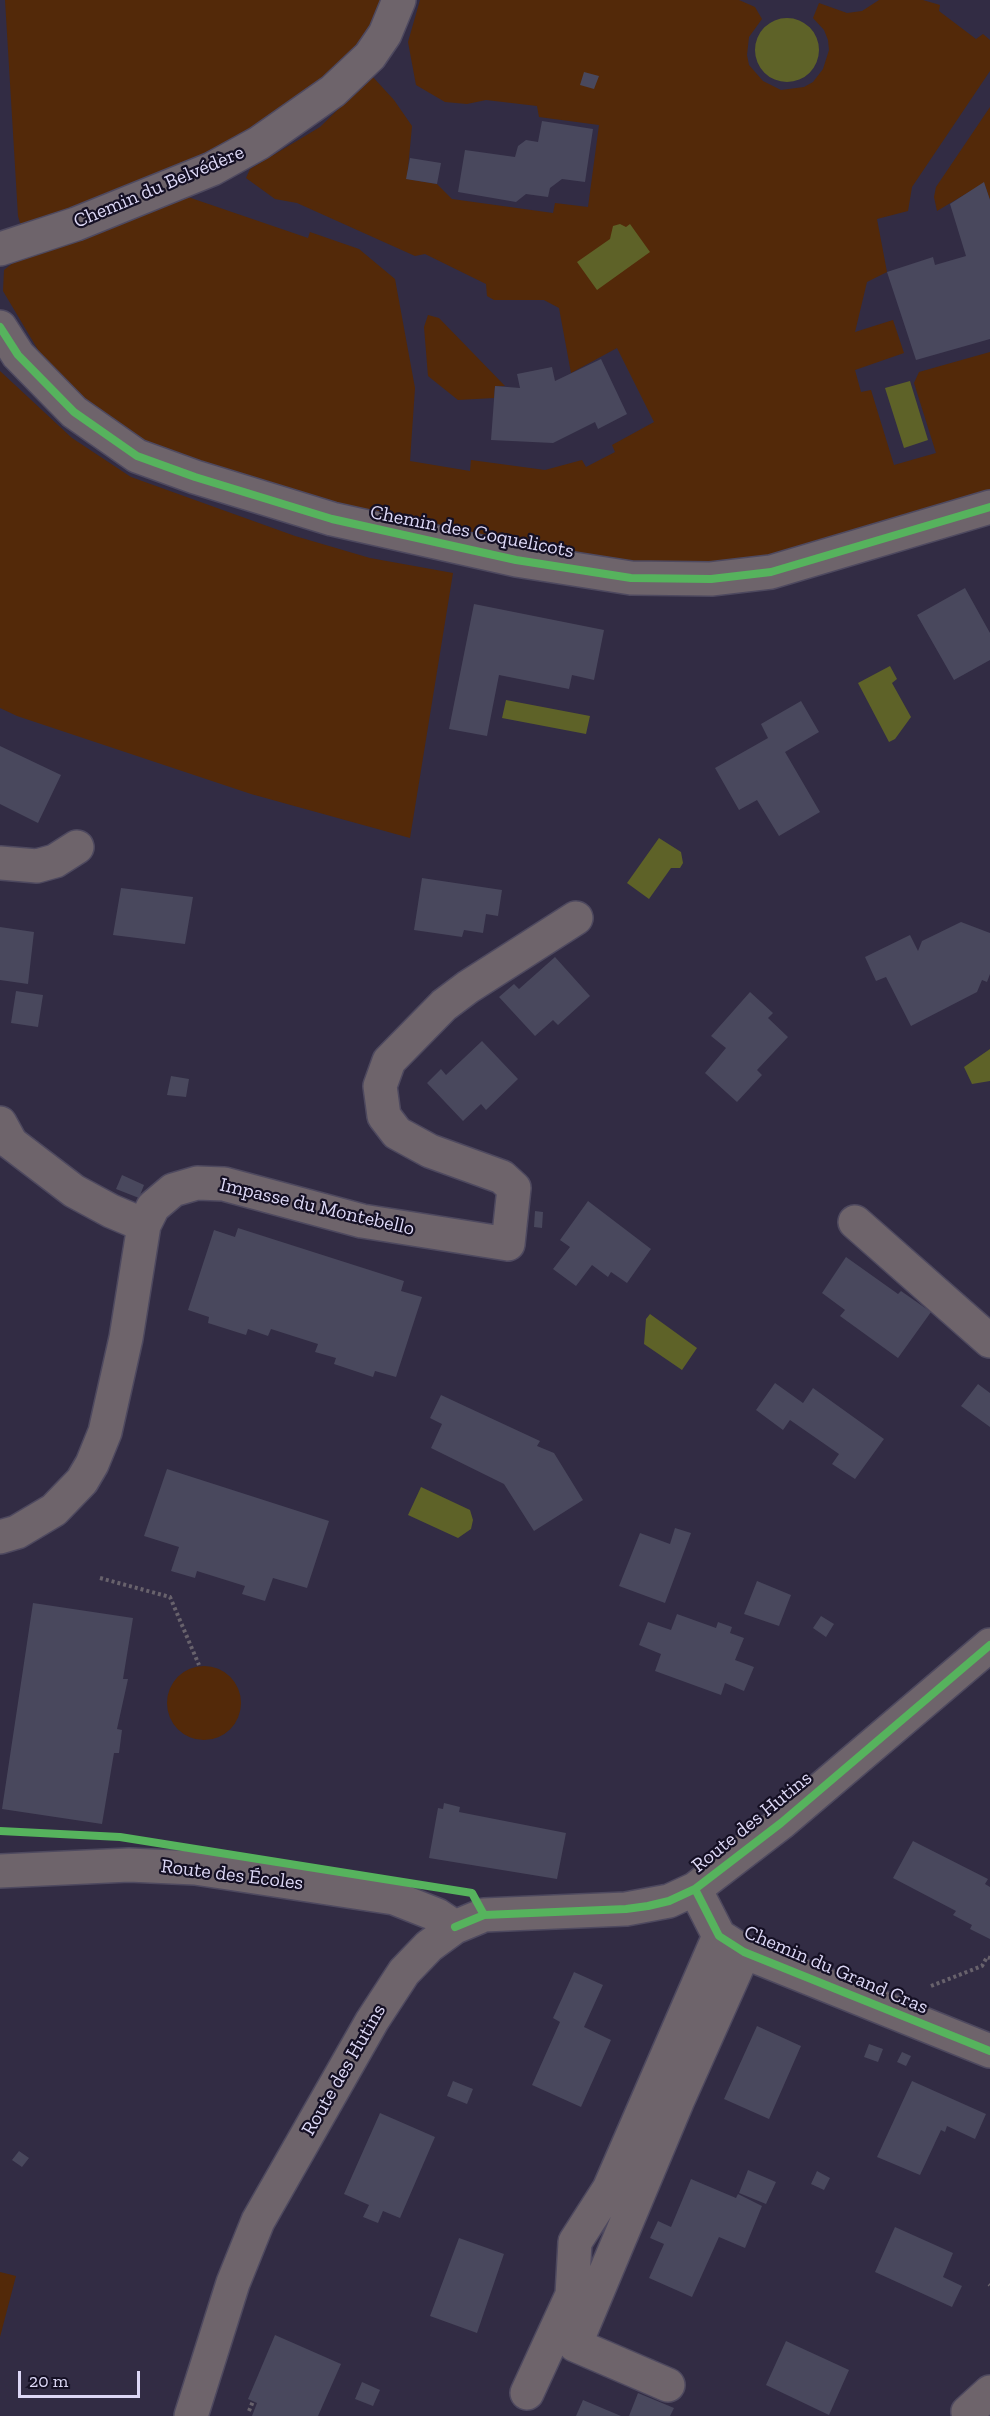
<!DOCTYPE html>
<html>
<head>
<meta charset="utf-8">
<style>
	body { margin:0 }
	#map { position:relative; width:990px; height:2416px; overflow:hidden; background:#322c44; font-family:"Zilla Slab",serif }
	canvas { display:block }
	.scale { position:absolute; left:18px; top:2371px; width:122px; height:27px; box-sizing:border-box; border:3px solid #ddd8f6; border-top:0; padding-left:8px; font-size:18px; line-height:21px; white-space:nowrap; color:#ddd8f6; -webkit-text-stroke:4px #151024; paint-order:stroke }
</style>
</head>
<body>
<div id="map">
<canvas width="990" height="2416"></canvas>
<div class="scale">20 m</div>
</div>
<script>
const g = document.querySelector('canvas').getContext('2d');
g.lineJoin = 'round';
function paint(path, color) { g.fillStyle = color; g.fill(path, 'evenodd'); }
const shape = rows => new Path2D(rows.map(r => 'M' + r).join(''));
function stroke(path, color, width, dash) { g.strokeStyle = color; g.lineWidth = width; g.lineCap = dash ? 'butt' : 'round'; g.setLineDash(dash || []); g.stroke(path); }
function label(font, color, halo, rows, align = 'center') {
  g.font = font + ' "Zilla Slab",serif'; g.lineWidth = 4.5; g.setLineDash([]); g.textBaseline = 'middle'; g.strokeStyle = halo; g.fillStyle = color; for (const [text, x, y, turn = 0] of rows) {
    g.save(); g.translate(x, y); g.rotate((+turn || 0) * Math.PI / 180); g.textAlign = isNaN(turn) ? turn : align; if (halo) g.strokeText(text, 0, 0); g.fillText(text, 0, 0); g.restore();
  }
}
const green = shape([
	[5,0,385,0,374,26,337,71,250,131,155,180,26,225,20,223,18,216],
	[420,0,739,0,755,7,762,19,749,37,747,55,749,65,763,81,781,90,804,87,813,82,823,69,829,50,828,40,824,30,813,18,819,3,847,13,862,11,879,0,923,0,940,5,939,11,976,39,983,34,990,40,990,71,912,187,908,211,877,219,887,272,867,282,855,332,893,320,904,353,855,370,861,392,871,390,894,465,936,453,914,383,919,372,990,352,990,496,798,554,718,564,652,565,568,554,392,520,200,467,140,440,90,405,44,360,3,291,4,270,19,258,188,197,308,238,310,232,359,249,395,279,415,388,410,461,470,471,471,460,545,470,582,460,586,467,615,452,612,445,654,422,617,348,571,373,559,308,544,300,494,300,487,296,486,284,425,254,415,256,297,203,275,199,246,178,250,169,320,127,372,76,394,100,412,126,407,179,437,184,452,199,553,213,555,203,588,207,599,125,539,117,537,106,486,100,467,104,445,102,416,85,408,42],
	[990,107,990,200,984,183,937,211,934,197,936,187],
	[428,315,439,318,505,386,495,386,494,398,458,400,428,376,424,327],
	[0,371,72,438,131,477,295,536,370,558,453,573,410,838,251,794,17,716,0,708],
	'167 1703a37 37 0 1 1 74 0a37 37 0 1 1-74 0Z',
	[0,2272,16,2276,0,2337]
]);
const water = shape([
	'755 50a32 32 0 1 1 64 0a32 32 0 1 1-64 0Z',
	[620,224,626,227,630,224,650,252,597,290,577,262,610,239,613,226],
	[910,381,928,440,904,448,885,388],
	[890,666,897,679,892,683,911,717,895,739,889,742,858,683],
	[506,700,590,716,586,734,502,718],
	[659,838,681,852,683,863,680,868,671,868,649,899,627,883],
	[990,1049,990,1081,972,1084,964,1067],
	[650,1314,697,1348,682,1370,644,1344,646,1319],
	[421,1487,470,1510,473,1520,471,1529,458,1538,408,1515]
]);
const building = shape([
	[584,72,599,76,594,89,580,85],
	[542,121,593,129,585,182,562,179,550,188,548,197,526,194,516,202,458,192,465,150,515,157,518,146,526,140,538,142],
	[410,158,441,163,437,184,406,179],
	[984,182,990,200,990,339,916,360,887,272,933,257,935,265,966,256,950,204],
	[601,359,627,414,598,429,595,422,553,443,491,440,495,386,520,388,517,374,552,367,555,381],
	[965,588,990,633,990,660,954,680,917,615],
	[474,604,604,630,594,680,572,675,569,689,499,675,487,736,449,729],
	[801,701,819,732,785,752,820,812,779,836,757,800,739,810,715,768,768,738,761,724],
	[0,746,61,775,38,823,0,804],
	[422,878,502,890,498,916,486,914,483,933,464,930,462,937,414,930],
	[121,888,193,897,185,944,113,935],
	[961,922,990,933,990,974,987,982,982,980,977,992,911,1026,886,977,876,981,865,957,910,935,918,951,922,941],
	[0,927,34,932,28,984,0,980],
	[555,957,590,996,558,1025,553,1020,535,1036,499,997,514,984,519,989],
	[16,991,43,995,38,1027,11,1023],
	[750,992,773,1013,768,1018,788,1037,757,1070,762,1075,737,1102,705,1073,726,1048,711,1036],
	[482,1041,518,1079,486,1110,481,1104,463,1121,427,1083,441,1069,446,1075],
	[171,1076,189,1079,186,1097,167,1095],
	[122,1175,144,1185,139,1198,116,1189],
	[588,1201,651,1249,627,1283,611,1272,608,1277,592,1265,576,1286,553,1269,570,1247,560,1240],
	[535,1211,543,1212,542,1228,534,1227],
	[238,1228,404,1281,401,1291,422,1297,396,1377,375,1371,373,1377,334,1364,336,1358,315,1352,318,1344,271,1329,268,1336,248,1329,246,1335,208,1323,209,1317,188,1310,214,1230,235,1237],
	[846,1257,898,1294,901,1291,931,1312,898,1358,840,1316,845,1310,822,1293],
	[775,1383,803,1403,813,1388,884,1439,855,1479,832,1464,839,1454,790,1420,783,1430,756,1410],
	[978,1384,990,1393,990,1427,961,1406],
	[441,1395,540,1441,537,1446,554,1453,583,1500,534,1531,504,1484,431,1448,442,1424,430,1418],
	[167,1469,329,1521,307,1588,273,1578,265,1601,242,1594,245,1586,197,1571,195,1578,171,1571,179,1547,144,1536],
	[675,1528,691,1533,665,1603,619,1586,640,1533,670,1544],
	[757,1581,791,1595,779,1626,744,1614],
	[33,1603,133,1618,123,1679,128,1679,117,1729,122,1730,119,1753,114,1753,102,1824,2,1809],
	[677,1614,716,1628,718,1622,732,1627,730,1633,744,1638,735,1660,754,1667,744,1691,725,1683,721,1695,655,1671,661,1654,639,1645,648,1622,671,1630],
	[821,1616,834,1624,826,1637,813,1628],
	[444,1803,460,1807,459,1812,566,1833,557,1879,429,1858,438,1808,443,1809],
	[913,1841,988,1879,985,1884,990,1887,990,1939,970,1929,972,1925,953,1915,956,1911,893,1878],
	[574,1972,603,1985,584,2027,611,2040,581,2107,532,2085,560,2022,553,2018],
	[757,2026,801,2046,769,2119,724,2099],
	[869,2044,883,2049,878,2062,864,2057],
	[902,2052,911,2056,906,2066,897,2062],
	[453,2081,473,2089,467,2104,447,2096],
	[912,2081,986,2114,975,2139,947,2126,945,2132,941,2130,920,2175,877,2157],
	[380,2113,435,2137,400,2218,383,2211,378,2223,363,2217,369,2205,344,2194],
	[19,2151,29,2158,22,2167,12,2160],
	[748,2170,776,2182,766,2204,739,2193],
	[817,2171,830,2178,824,2190,811,2184],
	[691,2179,736,2198,738,2194,762,2206,745,2248,719,2237,692,2297,649,2278,664,2244,650,2238,658,2221,671,2227],
	[895,2227,953,2253,943,2277,962,2286,952,2307,875,2272],
	[459,2238,504,2254,477,2333,430,2316],
	[275,2335,341,2364,318,2416,252,2416,257,2403,248,2399],
	[786,2341,849,2370,829,2415,766,2385],
	[362,2382,380,2390,373,2406,355,2399],
	[638,2393,674,2408,670,2416,629,2416],
	[583,2400,621,2416,576,2416]
]);
const path = shape([
	[100,1578,170,1597,199,1665],
	[931,1986,982,1966,987,1957,990,1958],
	[989,2284,990,2285],
	[249,2411,253,2401]
]);
const minor = shape([
	[0,249,76,224,212,169,259,143,333,91,370,56,385,34,399,0],
	[0,327,18,355,74,412,137,456,195,477,332,519,516,560,631,578,711,579,771,572,990,507],
	[0,863,37,866,55,861,77,847],
	[0,1123,11,1143,74,1191,111,1211,144,1225],
	[855,1222,990,1341],
	[0,1537,17,1532,54,1510,82,1481,92,1464,105,1432,126,1338,144,1225,153,1207,173,1190,197,1183,224,1184,362,1221,508,1244,514,1188,502,1177,430,1151,397,1133,384,1116,380,1086,389,1061,444,1005,468,987,576,918],
	[0,1871,129,1865,195,1868,394,1898,437,1915,455,1927],
	[695,1889,719,1936,744,1952,990,2051],
	[668,2385,575,2345,677,2102,744,1952],
	[527,2393,572,2295,575,2242,609,2189,719,1936],
	[191,2416,233,2283,258,2221,372,2021,404,1972,429,1946,455,1927,484,1915,626,1909,669,1901,695,1889,781,1823,990,1645],
	[969,2416,968,2412,990,2392]
]);
const cycleway = shape([
	[0,327,18,355,74,412,137,456,195,477,332,519,516,560,631,578,711,579,771,572,990,507],
	[0,1831,120,1837,472,1893,484,1915],
	[695,1889,719,1936,744,1952,990,2051],
	[455,1927,484,1915,626,1909,648,1906,669,1901,695,1889,781,1823,990,1645]
]);
const streetNames = [
	["Chemin du Belvédère",159,187,-23],
	["Chemin des Coquelicots",472,532,11],
	["Impasse du Montebello",317,1207,13],
	["Route des Hutins",752,1822,-39],
	["Route des Écoles",232,1875,7],
	["Chemin du Grand Cras",836,1970,23],
	["Route des Hutins",344,2070,-60]
];
paint(green, '#532909');
paint(water, '#5e6228');
paint(building, '#49485d');
stroke(minor, '#4e495f', 36);
stroke(path, '#68626c', 4, [3, 3]);
stroke(minor, '#6e646b', 33);
stroke(cycleway, '#56b35d', 8);
label('20px', '#ddd8f6', '#151024', streetNames);
</script>
</body>
</html>
